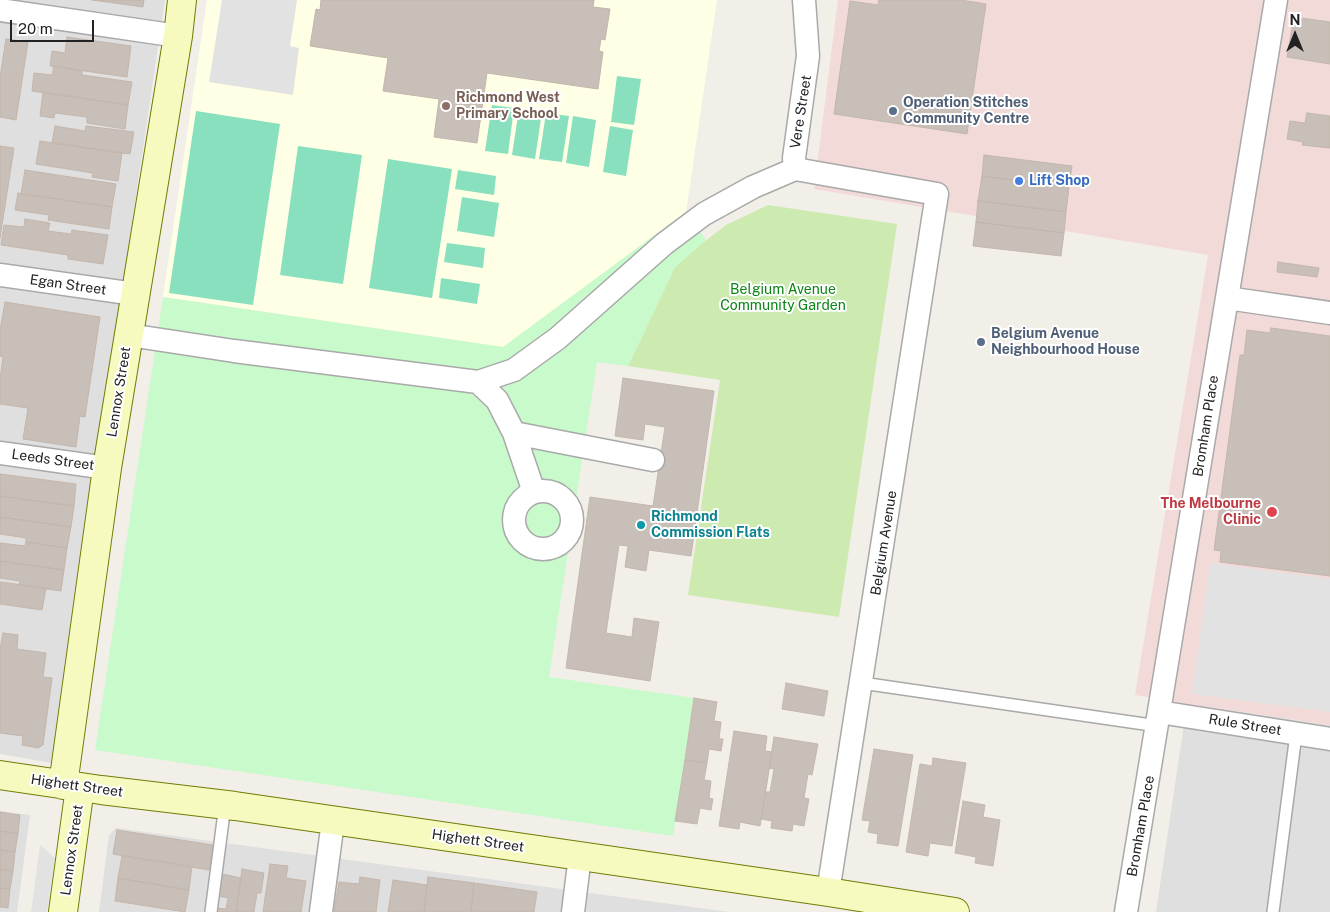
<!DOCTYPE html>
<html>
<head>
<meta charset="utf-8">
<style>
	body { margin:0 }
	#map { position:relative; width:1330px; height:912px; overflow:hidden; background:#f2efe9; font-family:"Public Sans",sans-serif }
	canvas { display:block }
	.north { position:absolute; left:1270px; top:10px; width:50px; height:50px; -webkit-text-stroke:4px #fff; paint-order:stroke; rotate:0deg; font-size:14px; font-weight:700; line-height:20px; text-align:center; color:#222 }
	.north::after { content:''; display:block; margin:auto; width:18px; height:22px; background:#222; clip-path:polygon(50% 0,100% 100%,50% 72%,0 100%) }
	.scale { position:absolute; left:10px; top:20px; width:84px; height:22px; box-sizing:border-box; border:2px solid #222; border-top:0; padding-left:6px; font-size:15px; line-height:18px; white-space:nowrap; color:#222; -webkit-text-stroke:4px #fff; paint-order:stroke }
</style>
</head>
<body>
<div id="map">
<canvas width="1330" height="912"></canvas>
<div class="north">N</div>
<div class="scale">20 m</div>
</div>
<script>
const g = document.querySelector('canvas').getContext('2d');
g.lineJoin = 'round';
function paint(path, color) { g.fillStyle = color; g.fill(path, 'evenodd'); }
const shape = rows => new Path2D(rows.map(r => 'M' + r).join(''));
function stroke(path, color, width, dash) { g.strokeStyle = color; g.lineWidth = width; g.lineCap = dash ? 'butt' : 'round'; g.setLineDash(dash || []); g.stroke(path); }
function label(font, color, halo, rows, align = 'center') {
  g.font = font + ' "Public Sans",sans-serif'; g.lineWidth = 4; g.setLineDash([]); g.textBaseline = 'middle'; g.strokeStyle = halo; g.fillStyle = color; for (const [text, x, y, turn = 0] of rows) {
    g.save(); g.translate(x, y); g.rotate((+turn || 0) * Math.PI / 180); g.textAlign = isNaN(turn) ? turn : align; if (halo) g.strokeText(text, 0, 0); g.fillText(text, 0, 0); g.restore();
  }
}
const residential = shape([
	[0,0,165,0,52,763,0,754],
	[1187,704,1330,725,1330,912,1156,912],
	[0,811,30,815,17,912,0,912],
	[116,828,729,912,99,912,109,835]
]);
const commercial = shape([
	[838,0,1330,0,1330,725,1187,704,1135,695,1208,255,814,189]
]);
const education = shape([
	[207,0,717,0,686,212,503,347,163,297]
]);
const grass = shape([
	[768,205,897,224,839,617,688,595,720,380,628,366,675,267,700,245,726,225]
]);
const park = shape([
	[686,212,706,240,675,267,628,366,597,362,549,677,694,698,673,836,95,750,163,297,503,347]
]);
const pitch = shape([
	[617,76,641,79,634,125,611,122],
	[492,105,514,108,508,154,485,151],
	[519,109,542,112,535,159,512,155],
	[196,111,280,124,253,305,169,293],
	[546,113,569,116,562,162,539,159],
	[573,116,596,120,589,167,566,163],
	[610,126,633,130,626,176,603,172],
	[298,146,362,155,343,284,280,275],
	[388,159,452,169,432,298,369,288],
	[458,170,496,176,494,195,455,189],
	[462,197,499,203,494,237,457,231],
	[447,243,485,248,483,268,444,262],
	[441,278,480,284,477,304,439,298]
]);
const parking = shape([
	[222,0,297,0,290,46,299,48,293,95,209,82],
	[1210,563,1330,579,1330,712,1192,694],
	[40,845,55,858,47,912,31,912]
]);
const building = shape([
	[92,0,144,0,143,7,92,0],
	[321,0,594,0,593,7,610,9,605,40,601,39,599,51,603,52,598,89,487,73,477,143,434,137,439,99,383,91,388,58,310,46,316,9,320,10,321,0],
	[879,0,961,0,986,4,967,134,834,114,850,1,878,5,879,0],
	[1294,17,1330,22,1330,64,1287,57,1294,17],
	[67,37,131,46,127,77,50,66,52,51,65,53,67,37],
	[6,39,28,42,16,120,0,117,0,77,6,39],
	[54,66,82,71,82,75,132,82,128,105,32,91,34,73,52,75,54,66],
	[43,92,128,105,125,129,87,123,87,117,55,113,54,118,40,116,43,92],
	[1307,113,1330,116,1330,148,1302,145,1303,142,1287,139,1290,121,1305,123,1307,113],
	[55,126,85,131,86,126,134,132,130,154,52,143,55,126],
	[40,141,122,153,118,181,92,177,93,173,36,164,40,141],
	[0,146,14,148,0,238,0,146],
	[984,155,1072,166,1069,187,982,176,984,155],
	[25,170,116,184,112,207,21,194,25,170],
	[982,176,1069,187,1066,212,978,201,982,176],
	[18,193,112,207,109,229,48,220,49,215,15,210,18,193],
	[978,201,1066,212,1064,233,976,222,978,201],
	[25,219,50,223,48,231,71,234,72,230,108,235,103,264,68,259,68,255,1,245,4,225,24,227,25,219],
	[976,222,1064,233,1061,256,973,246,976,222],
	[1278,262,1319,268,1317,277,1277,272,1278,262],
	[5,302,100,317,85,417,80,416,76,447,23,439,28,408,0,404,0,379,3,357,0,356,0,330,5,302],
	[1271,328,1330,336,1330,576,1220,562,1221,551,1214,550,1240,355,1244,355,1247,330,1270,333,1271,328],
	[623,378,714,391,691,556,649,550,646,571,625,567,628,546,619,545,606,633,632,637,634,618,659,622,650,681,566,668,590,497,653,506,665,427,645,424,643,440,615,436,623,378],
	[0,474,76,484,74,506,0,496,0,474],
	[0,496,74,506,71,527,0,517,0,496],
	[0,517,71,527,67,548,26,542,26,538,0,534,0,517],
	[26,542,67,548,64,570,0,561,0,543,25,546,26,542],
	[0,561,64,570,61,591,19,585,20,581,0,578,0,561],
	[0,582,46,588,42,610,0,604,0,582],
	[3,633,18,635,17,649,46,653,43,677,52,678,43,745,38,748,22,745,23,736,0,733,0,649,3,633],
	[786,683,828,691,824,716,782,709,786,683],
	[694,698,717,702,714,721,721,722,719,739,723,739,721,751,709,749,707,763,685,760,694,698],
	[734,731,767,736,765,751,772,752,760,826,740,822,739,829,719,826,734,731],
	[774,737,818,744,812,775,808,774,804,798,809,799,804,826,793,824,792,831,771,828,772,821,761,819,766,792,770,792,774,769,769,768,774,737],
	[874,749,913,755,898,846,877,843,878,834,868,832,870,821,862,820,874,749],
	[933,758,966,763,952,846,930,843,928,856,906,852,920,764,932,766,933,758],
	[685,760,707,763,704,780,711,781,709,798,713,799,711,810,700,808,697,824,675,821,685,760],
	[963,801,985,805,983,817,1000,820,993,866,975,863,976,857,955,853,963,801],
	[0,812,20,815,18,834,0,831,0,812],
	[117,830,213,845,209,870,113,854,117,830],
	[0,831,18,834,15,852,0,850,0,831],
	[0,850,15,852,13,871,0,869,0,850],
	[122,856,192,866,189,890,118,878,122,856],
	[270,864,288,866,286,878,306,881,301,912,263,912,270,864],
	[0,869,13,871,10,889,0,888,0,869],
	[242,869,264,873,261,893,257,893,254,912,236,912,242,869],
	[222,874,241,878,236,912,215,912,216,908,226,909,228,898,218,896,222,874],
	[360,877,380,880,376,912,334,912,339,882,359,884,360,877],
	[428,877,474,883,471,912,424,912,428,877],
	[118,878,189,890,185,912,115,901,118,878],
	[393,880,427,885,424,912,388,912,393,880],
	[474,883,537,892,534,912,471,912,474,883],
	[0,888,10,889,8,908,0,907,0,888]
]);
const lane = shape([
	[862,683,1158,726],
	[211,912,225,805],
	[1273,912,1296,734]
]);
const street = shape([
	[804,0,808,56,794,158,795,169,937,194,828,892],
	[0,10,178,36],
	[0,275,135,294],
	[1227,298,1330,313],
	[129,335,234,351,478,382,514,370,558,338,664,244,704,214,753,187,795,169],
	[478,382,497,400,514,433,534,492],
	[514,433,653,460],
	[0,453,107,468],
	'514 520a29 29 0 1 1 58 0a29 29 0 1 1-58 0Z',
	[1159,712,1330,739],
	[321,912,333,821],
	[573,912,580,856],
	[1126,912,1276,0]
]);
const secondary = shape([
	[0,775,101,790,235,806,828,892,955,912],
	[63,785,107,468,178,36,182,0],
	[63,912,80,787]
]);
const markers = [
	[446,106,5,"#8d6e63"],
	[893,111,5,"#5c6f8a"],
	[1019,181,5,"#3f7fe0"],
	[981,342,5,"#5c6f8a"],
	[1272,512,6,"#e0444e"],
	[641,525,5,"#0f9aa8"]
];
const educationNames = [
	["Richmond West",456,98],
	["Primary School",456,114]
];
const serviceNames = [
	["Operation Stitches",903,103],
	["Community Centre",903,119],
	["Belgium Avenue",991,334],
	["Neighbourhood House",991,350]
];
const streetNames = [
	["Vere Street",801,112,-81],
	["Egan Street",68,285,8],
	["Lennox Street",119,392,-81],
	["Bromham Place",1206,426,-81],
	["Leeds Street",53,460,8],
	["Belgium Avenue",884,543,-81],
	["Rule Street",1245,725,9],
	["Highett Street",77,786,8],
	["Bromham Place",1141,826,-80],
	["Highett Street",478,841,8],
	["Lennox Street",72,850,-82]
];
const shopNames = [
	["Lift Shop",1029,181]
];
const parkNames = [
	["Belgium Avenue",783,290],
	["Community Garden",783,306]
];
const healthNames = [
	["The Melbourne",1261,504],
	["Clinic",1261,520]
];
const cultureNames = [
	["Richmond",651,517],
	["Commission Flats",651,533]
];
paint(residential, '#e0dfdf');
paint(commercial, '#f2dad9');
paint(education, '#ffffe5');
paint(grass, '#cdebb0');
paint(park, '#c8facc');
paint(pitch, '#88e0be');
paint(parking, '#e2e2e2');
paint(building, '#c7bfb8');
stroke(building, '#c4b6ab', 1);
stroke(lane, '#a9a9a9', 14);
stroke(street, '#a9a9a9', 25);
stroke(secondary, '#707d05', 30);
stroke(lane, '#fff', 11);
stroke(street, '#fff', 22);
stroke(secondary, '#f7fabf', 28);
for (const [x, y, r, color] of markers) { const dot = new Path2D(); dot.arc(x, y, r, 0, 2 * Math.PI); g.fillStyle = color; g.fill(dot); stroke(dot, '#fff', 2); }
label('bold 14px', '#785e54', '#fff', educationNames, 'left');
label('bold 14px', '#4e5e75', '#fff', serviceNames, 'left');
label('14px', '#222', '#fff', streetNames);
label('bold 14px', '#366cbe', '#fff', shopNames, 'left');
label('14px', '#0c8416', '#fff', parkNames);
label('bold 14px', '#be3a42', '#fff', healthNames, 'right');
label('bold 14px', '#0d838f', '#fff', cultureNames, 'left');
</script>
</body>
</html>
